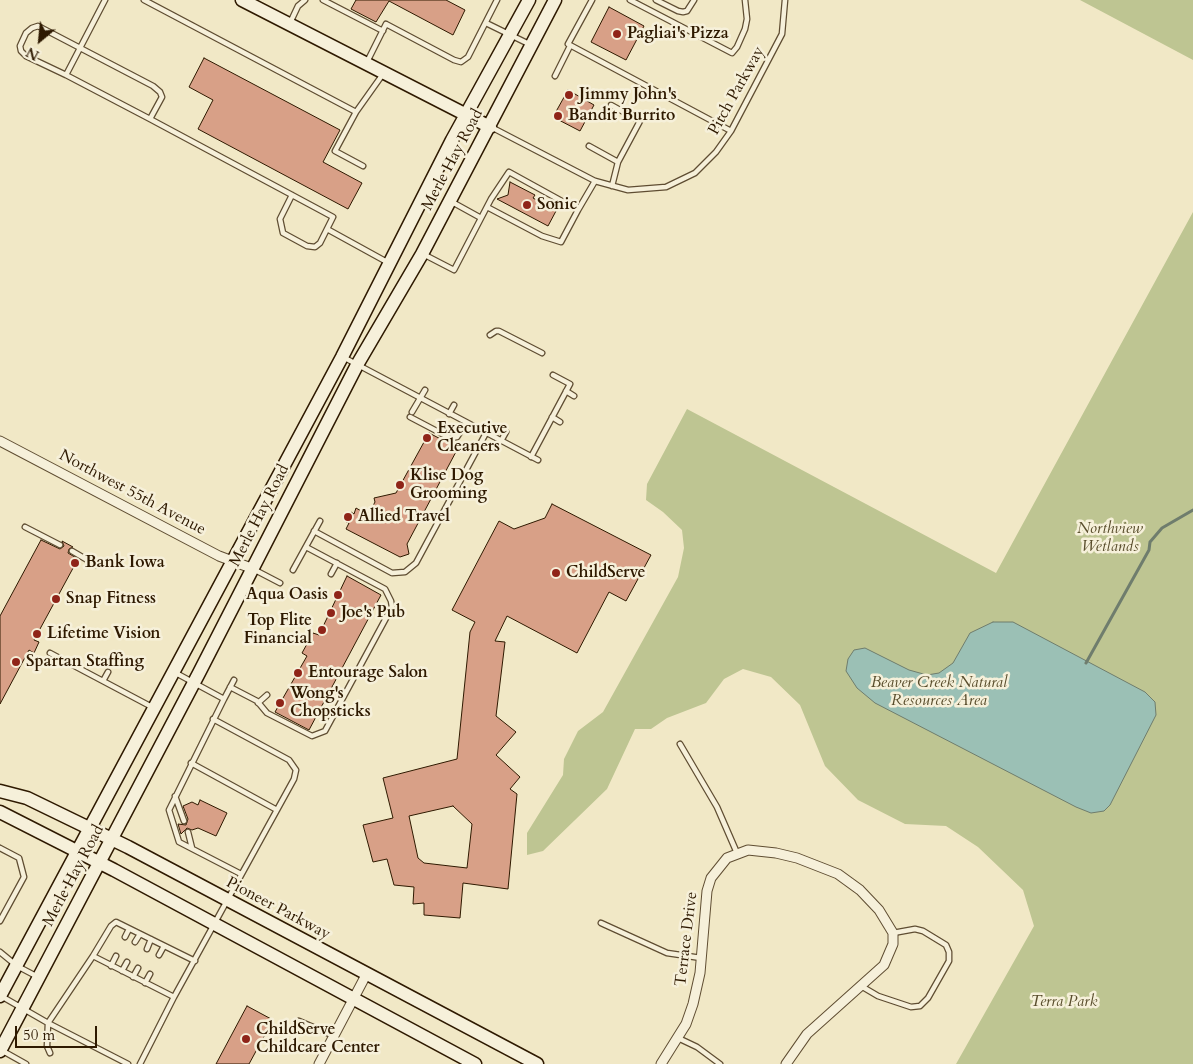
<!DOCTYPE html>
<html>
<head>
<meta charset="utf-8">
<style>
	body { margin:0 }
	#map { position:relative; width:1193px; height:1064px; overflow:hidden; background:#f1e8c6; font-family:Cardo,serif }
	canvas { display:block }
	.north { position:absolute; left:15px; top:15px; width:50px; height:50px; -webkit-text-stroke:4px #f6f0da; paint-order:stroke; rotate:208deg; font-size:14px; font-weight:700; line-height:20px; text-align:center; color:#2e1900 }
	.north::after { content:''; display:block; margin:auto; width:18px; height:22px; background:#2e1900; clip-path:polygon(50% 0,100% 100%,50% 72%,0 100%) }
	.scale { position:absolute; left:15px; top:1026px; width:82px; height:22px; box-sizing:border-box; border:2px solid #2e1900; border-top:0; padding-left:6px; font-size:15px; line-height:18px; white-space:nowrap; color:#2e1900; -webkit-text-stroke:4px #f6f0da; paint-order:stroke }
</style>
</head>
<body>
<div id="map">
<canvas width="1193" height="1064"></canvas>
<div class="north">N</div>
<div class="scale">50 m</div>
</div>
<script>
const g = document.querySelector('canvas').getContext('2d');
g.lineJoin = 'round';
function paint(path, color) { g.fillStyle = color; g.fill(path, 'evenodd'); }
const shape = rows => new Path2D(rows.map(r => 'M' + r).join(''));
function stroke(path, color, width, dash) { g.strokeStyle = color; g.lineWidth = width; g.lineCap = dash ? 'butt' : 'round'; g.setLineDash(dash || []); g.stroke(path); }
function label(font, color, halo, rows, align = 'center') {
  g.font = font + ' Cardo,serif'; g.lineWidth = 5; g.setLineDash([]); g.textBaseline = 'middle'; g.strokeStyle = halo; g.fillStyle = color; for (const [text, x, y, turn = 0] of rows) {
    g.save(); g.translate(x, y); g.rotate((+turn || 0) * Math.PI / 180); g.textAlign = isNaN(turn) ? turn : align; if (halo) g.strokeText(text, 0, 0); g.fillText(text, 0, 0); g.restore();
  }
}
const green = shape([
	[1080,0,1193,0,1193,60],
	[1193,212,1193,1064,956,1064,1034,926,1023,890,978,847,946,826,905,824,858,800,825,766,800,705,771,677,743,669,724,679,706,703,667,718,651,729,635,729,607,789,543,851,527,855,527,833,563,775,564,759,578,731,603,712,678,577,684,548,682,530,663,512,646,500,647,484,687,409,996,573]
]);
const water = shape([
	[993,622,1013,622,1145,692,1155,702,1156,715,1110,805,1104,811,1091,813,1076,807,875,703,857,688,846,671,848,659,854,650,865,648,909,670,927,675,939,673,953,663,970,633,993,622]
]);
const stream = shape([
	[1086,663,1149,550,1150,542,1162,528,1193,510]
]);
const building = shape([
	[356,0,446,0,465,10,453,35,389,1,376,22,351,9,356,0],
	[609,7,644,26,626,60,591,42,609,7],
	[204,58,340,130,323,162,362,183,348,209,198,129,213,100,189,87,204,58],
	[568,90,594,105,580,131,553,117,568,90],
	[510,182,535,195,533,198,556,211,548,226,497,199,508,195,510,182],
	[429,433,458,448,407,544,409,554,400,557,346,529,349,523,346,522,351,512,354,514,356,508,368,515,375,502,374,498,396,493,429,433],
	[552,504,651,555,626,601,609,592,577,653,507,616,495,641,505,642,496,716,516,732,496,755,520,777,510,789,517,794,508,889,463,883,460,918,424,915,424,903,413,904,414,887,394,885,387,859,373,862,363,825,393,818,383,778,457,759,470,632,475,622,452,610,499,521,514,529,545,518,552,504],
	[453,806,472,824,467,868,424,863,418,858,409,816,453,806],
	[41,540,60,549,64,546,62,541,73,547,69,549,68,553,78,559,34,640,39,642,34,653,29,650,0,704,0,616,41,540],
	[347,576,381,595,309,730,275,712,307,656,302,653,313,633,319,635,347,576],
	[200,800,227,813,216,836,198,828,192,830,187,828,181,834,178,824,186,825,188,819,183,806,192,802,198,805,200,800],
	[247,1006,273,1020,249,1064,216,1064,247,1006]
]);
const lane = shape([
	[105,0,66,75,150,119,292,195,333,217,320,243,315,247,307,246,283,233,280,219,292,195],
	[144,0,356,112,383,74],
	[323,0,383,31],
	[592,0,568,44,731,131],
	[630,0,732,53,737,47,745,29,747,19,745,0],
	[656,0,678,11,683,12,687,11,694,0],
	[290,23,298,6,305,0],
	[486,23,531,45],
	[367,62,386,24,454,60,461,62,468,57,497,0],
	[66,75,26,56,21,51,20,46,26,33,32,28,38,26,153,86,160,92,162,97,150,119],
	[555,76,570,46],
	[611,105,640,121,618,162,612,186],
	[356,112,335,151,363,166],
	[491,127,595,181,628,190,666,187,695,173,716,152,731,131,782,34,785,0],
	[589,146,618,162],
	[452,202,481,218],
	[578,210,595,181],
	[327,229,387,262],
	[423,254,454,270,491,199,509,172,578,210,561,242,542,236,487,207],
	[490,335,496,331,499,331,542,353],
	[343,357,538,460],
	[566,391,574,396],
	[412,412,425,390],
	[449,414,454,405],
	[410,417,450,438,457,437,466,423],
	[552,417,560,422],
	[501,441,506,432],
	[531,457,570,384,553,375],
	[25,527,60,545],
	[314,531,392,573,405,572,416,563,486,433],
	[72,551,96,565],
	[255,570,280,583],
	[293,570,320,521],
	[331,574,337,563],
	[50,653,152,707],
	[174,672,224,699,234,680],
	[103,681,108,672],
	[230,687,257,701,267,713,312,736,325,731,392,607,391,601,385,589,306,547],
	[224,699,169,810,179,842,241,874],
	[258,703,267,695],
	[680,744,717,807,737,853],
	[191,763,277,810],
	[175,796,184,821],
	[188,832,192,848],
	[0,848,19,858,24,877,0,921],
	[601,923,667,953,701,958],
	[125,937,129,929],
	[135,942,140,934],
	[147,949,151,939],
	[0,952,17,966,38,977],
	[159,955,164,946],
	[93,956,111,926,116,922,195,961],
	[111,966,116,956],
	[122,971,127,962],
	[133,977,138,968],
	[145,983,150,974],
	[861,986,878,996,911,1007,920,1006,928,998,949,961,949,952,946,945,923,931,915,929,893,933],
	[1,996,48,1023,93,956,174,997,294,779,296,770,289,760,213,719],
	[299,1021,334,1036],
	[678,1038,697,1047,720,1064],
	[1,1050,26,1064],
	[50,1053,47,1046,48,1023,128,1064],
	[140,1064,174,997]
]);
const street = shape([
	[0,441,219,556,251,568],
	[319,1064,366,975],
	[661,1064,686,1024,693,1004,700,973,707,891,711,878,727,858,748,850,776,853,797,858,838,874,860,890,879,910,893,933,893,944,884,965,807,1034,786,1064]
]);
const secondary = shape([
	[242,0,490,127],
	[0,791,27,798,128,847,537,1064],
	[0,812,114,870,475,1064],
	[0,996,342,357,452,140,529,0],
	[0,1051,199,673,357,365,422,254,555,0]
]);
const markers = [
	[617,34,5,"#8f2418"],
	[569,95,5,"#8f2418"],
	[558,116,5,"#8f2418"],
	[527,205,5,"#8f2418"],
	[427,438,5,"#8f2418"],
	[400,485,5,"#8f2418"],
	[348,517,5,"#8f2418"],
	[75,563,5,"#8f2418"],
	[556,573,5,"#8f2418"],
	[338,595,5,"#8f2418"],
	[56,599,5,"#8f2418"],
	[331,613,5,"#8f2418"],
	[322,630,5,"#8f2418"],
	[37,634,5,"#8f2418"],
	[16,662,5,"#8f2418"],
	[298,673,5,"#8f2418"],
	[280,703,5,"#8f2418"],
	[246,1039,5,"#8f2418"]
];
const poiNames = [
	["Pagliai's Pizza",627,34],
	["Jimmy John's",579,95],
	["Bandit Burrito",568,116],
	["Sonic",537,205],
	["Executive",437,429],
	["Cleaners",437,447],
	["Klise Dog",410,476],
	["Grooming",410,494],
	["Allied Travel",358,517],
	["Bank Iowa",85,563],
	["ChildServe",566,573],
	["Aqua Oasis",328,595,"right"],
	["Snap Fitness",66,599],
	["Joe's Pub",341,613],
	["Top Flite",312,621,"right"],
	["Financial",312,639,"right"],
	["Lifetime Vision",47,634],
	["Spartan Staffing",26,662],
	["Entourage Salon",308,673],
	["Wong's",290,694],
	["Chopsticks",290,712],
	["ChildServe",256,1030],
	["Childcare Center",256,1048]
];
const streetNames = [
	["Pitch Parkway",737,91,-61],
	["Merle Hay Road",453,160,-62],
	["Northwest 55th Avenue",132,493,28],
	["Merle Hay Road",260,516,-63],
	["Merle Hay Road",74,876,-62],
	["Pioneer Parkway",278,909,28],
	["Terrace Drive",687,939,-83]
];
const parkNames = [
	["Northview",1110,529],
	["Wetlands",1110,547],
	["Beaver Creek Natural",939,683],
	["Resources Area",939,701],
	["Terra Park",1064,1002]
];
paint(green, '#bec592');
paint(water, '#9bc0b5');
stroke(water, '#6f7d6d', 1);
stroke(stream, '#6f7d6d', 3);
paint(building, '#d8a087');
stroke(building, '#2e1900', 1);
stroke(lane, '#5f4d32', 7);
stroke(street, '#5f4d32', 11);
stroke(secondary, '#2e1900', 15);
stroke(lane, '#f6f0da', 4.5);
stroke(street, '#f6f0da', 9);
stroke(secondary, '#f6f0da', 12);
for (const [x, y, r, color] of markers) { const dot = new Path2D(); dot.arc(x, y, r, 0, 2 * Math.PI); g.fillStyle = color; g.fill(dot); stroke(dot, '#f6f0da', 2); }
label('bold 16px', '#2e1900', '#f6f0da', poiNames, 'left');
label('16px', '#2e1900', '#f6f0da', streetNames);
label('italic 16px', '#594d2c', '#f6f0da', parkNames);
</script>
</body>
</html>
